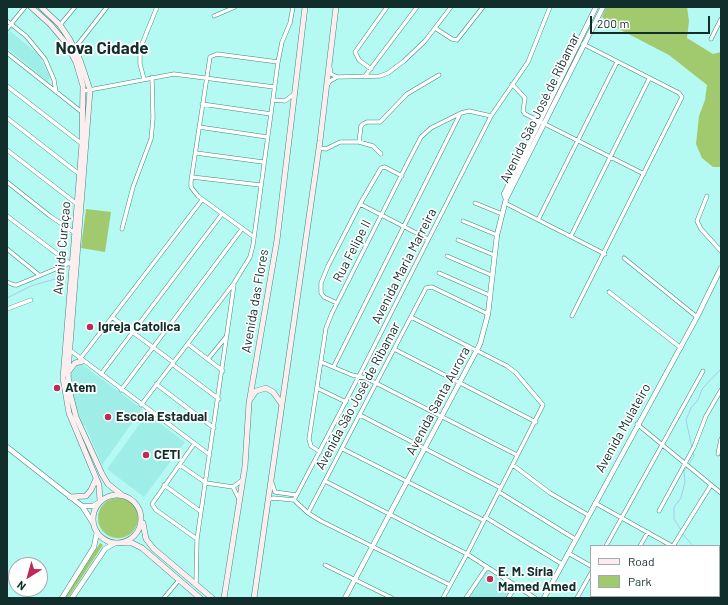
<!DOCTYPE html>
<html>
<head>
<meta charset="utf-8">
<style>
	body { margin:0 }
	#map { position:relative; width:728px; height:605px; overflow:hidden; background:#b4f9f2; font-family:Barlow,sans-serif }
	canvas { display:block }
	.frame { position:absolute; inset:0; border:8px solid #122e2c; pointer-events:none }
	.legend { position:absolute; left:590px; top:545px; width:130px; height:52px; box-sizing:border-box; background:#fff; border:1px solid #a0abab; margin:0; padding:5px 7px; list-style:none; font-size:12px; color:#122e2c }
	.legend li { display:flex; align-items:center; gap:8px; height:20px }
	.legend b { width:20px; border:1px solid #a0abab }
	.north { position:absolute; left:8px; top:557px; width:40px; height:40px; box-sizing:border-box; background:#fff; border:1px solid #a0abab; border-radius:50%; rotate:217deg; font-size:11px; font-weight:700; line-height:16px; text-align:center; color:#122e2c }
	.north::after { content:''; display:block; margin:auto; width:14px; height:18px; background:#bc2c57; clip-path:polygon(50% 0,100% 100%,50% 72%,0 100%) }
	.scale { position:absolute; left:590px; top:16px; width:120px; height:18px; box-sizing:border-box; border:2px solid #122e2c; border-top:0; padding-left:5px; font-size:12px; line-height:14px; white-space:nowrap; color:#122e2c; -webkit-text-stroke:3px #fff; paint-order:stroke }
</style>
</head>
<body>
<div id="map">
<canvas width="728" height="605"></canvas>
<div class="frame"></div>
<ul class="legend">
<li><b style="height:5px;background:#fcedef"></b>Road</li>
<li><b style="height:11px;background:#a1ca6e"></b>Park</li>
</ul>
<div class="north">N</div>
<div class="scale">200 m</div>
</div>
<script>
const g = document.querySelector('canvas').getContext('2d');
g.lineJoin = 'round';
function paint(path, color) { g.fillStyle = color; g.fill(path, 'evenodd'); }
const shape = rows => new Path2D(rows.map(r => 'M' + r).join(''));
function stroke(path, color, width, dash) { g.strokeStyle = color; g.lineWidth = width; g.lineCap = dash ? 'butt' : 'round'; g.setLineDash(dash || []); g.stroke(path); }
function label(font, color, halo, rows, align = 'center') {
  g.font = font + ' Barlow,sans-serif'; g.lineWidth = 3.5; g.setLineDash([]); g.textBaseline = 'middle'; g.strokeStyle = halo; g.fillStyle = color; for (const [text, x, y, turn = 0] of rows) {
    g.save(); g.translate(x, y); g.rotate((+turn || 0) * Math.PI / 180); g.textAlign = isNaN(turn) ? turn : align; if (halo) g.strokeText(text, 0, 0); g.fillText(text, 0, 0); g.restore();
  }
}
const built = shape([
	[10,31,39,55,50,77,48,82,7,48,7,35],
	[80,363,142,409,102,465,85,425,82,426,73,398,71,373],
	[147,414,185,442,144,497,107,469],
	[486,570,513,589,507,598,468,598,468,595]
]);
const green = shape([
	[606,7,687,7,689,21,687,38,713,54,721,52,721,167,713,167,702,158,696,144,699,116,705,100,707,85,669,55,613,26,602,17],
	[86,209,111,212,105,252,81,248],
	'98 518a20 20 0 1 1 40 0a20 20 0 1 1-40 0Z',
	[100,543,103,545,68,598,64,598]
]);
const stream = shape([
	[7,298,31,286,55,279,61,280],
	[692,448,686,420,691,408,698,400,702,389,721,369],
	[689,464,694,456,693,453],
	[681,530,674,519,674,507,681,498,685,482,684,471,687,467],
	[682,533,693,546],
	[672,598,673,596]
]);
const minor = shape([
	[214,16,235,7],
	[7,21,26,36,45,59,54,80,56,92],
	[60,25,75,7],
	[435,28,452,39,457,40,483,7],
	[7,29,25,7],
	[711,39,721,19],
	[75,48,107,7],
	[7,53,83,113],
	[330,68,331,74,337,77],
	[371,69,359,60,355,52,387,7],
	[365,76,417,7],
	[144,79,140,64,140,49,157,7],
	[328,84,330,81,337,77,380,76,388,73,404,61,425,41,451,7],
	[512,84,525,98,523,111,525,114,644,174],
	[7,86,82,144],
	[84,91,174,74,274,87],
	[273,100,285,101,294,94],
	[202,104,271,114],
	[7,118,79,174],
	[199,127,267,137],
	[359,142,361,126,363,124,367,122,380,122,407,94,439,75],
	[319,148,326,149,340,142,359,142,373,146,381,154],
	[7,150,77,204],
	[196,153,263,162],
	[192,177,260,185],
	[7,182,50,216,75,233],
	[707,196,697,221,701,229,721,251],
	[475,203,502,214],
	[505,203,605,254],
	[360,204,428,239],
	[7,216,72,265],
	[538,220,617,62],
	[463,221,497,235],
	[122,229,133,187,151,139,153,118,152,77],
	[571,236,649,79],
	[254,237,198,196,191,187,191,181,210,57,217,54,278,62],
	[458,240,494,255],
	[7,249,39,275],
	[447,256,491,275],
	[624,258,697,317],
	[439,273,489,295],
	[7,282,14,285,17,285,70,263],
	[609,292,681,348],
	[337,303,324,297,321,293,321,283,328,266,360,204,381,168,385,167,402,176],
	[7,309,31,300],
	[572,316,682,97,679,93,583,44],
	[112,317,173,362],
	[411,317,507,366,516,373,543,405,467,554,443,598],
	[188,344,223,371],
	[394,349,536,422],
	[71,351,210,455],
	[80,359,202,200],
	[208,359,226,337],
	[321,362,352,375,366,378,517,455],
	[172,364,219,399],
	[334,366,460,114],
	[101,374,222,214],
	[156,384,214,428],
	[317,388,346,402],
	[121,390,242,229],
	[141,405,234,283,250,257,253,245,278,62,282,42,290,23,293,7],
	[360,415,501,488],
	[637,424,721,493],
	[194,444,152,504,156,510,197,539],
	[343,449,483,520],
	[320,452,311,446,309,439,326,328,332,313,410,158,421,137,431,128,461,113,469,111,491,116],
	[718,454,721,439],
	[180,465,206,483,233,487,241,481],
	[513,465,550,493,588,515],
	[325,481,467,554,535,598],
	[272,483,275,492,296,495],
	[164,485,200,511],
	[233,487,239,499],
	[499,492,575,539],
	[268,500,273,498,294,500],
	[595,503,672,546],
	[659,511,694,447,706,416,721,390],
	[308,513,426,288,432,287,488,314],
	[485,517,562,564],
	[606,546,703,371],
	[640,546,648,532],
	[673,546,711,485],
	[568,553,591,566],
	[719,555,721,556],
	[325,565,392,598],
	[719,580,721,581],
	[196,585,197,539,234,285],
	[450,585,321,521,308,513,294,500,359,376,491,116,528,62,550,7],
	[649,596,652,598],
	[164,598,179,580],
	[466,598,487,567],
	[508,598,516,586],
	[577,598,591,573],
	[611,598,612,596],
	[644,598,645,596]
]);
const tertiary = shape([
	[506,199,504,194,596,7],
	[7,447,82,506,93,523],
	[82,506,93,506,98,503],
	[62,598,94,547,97,532],
	[72,598,105,549,115,543],
	[345,598,480,344,488,314,497,235,506,199,603,7],
	[544,598,697,317,721,268]
]);
const secondary = shape([
	[31,7,50,24,66,43,76,62,83,86,82,144,63,378,69,413,99,485,100,501],
	[41,7,60,25,70,40,80,60,90,90,68,371,69,389,76,417,102,474,108,484,122,495],
	[69,371,75,363,83,361],
	[251,398,256,391,266,388,273,392,281,403],
	'93 519a24 24 0 1 1 48 0a24 24 0 1 1-48 0Z',
	[70,497,86,496,91,490,96,479],
	[143,523,146,539,154,549,212,598],
	[124,543,132,543,142,548,200,598],
	[224,598,245,466,249,403,277,240,305,7],
	[254,598,320,141,336,7]
]);
const markers = [
	[90,327,4,"#bc2c57"],
	[57,388,4,"#bc2c57"],
	[108,417,4,"#bc2c57"],
	[146,455,4,"#bc2c57"],
	[490,579,4,"#bc2c57"]
];
const streetNames = [
	["Avenida São José de Ribamar",540,108,-64],
	["Avenida Curaçao",62,248,-85],
	["Rua Felipe II",352,251,-63],
	["Avenida Maria Marreira",404,266,-63],
	["Avenida das Flores",255,301,-80],
	["Avenida São José de Ribamar",358,396,-62],
	["Avenida Santa Aurora",438,401,-62],
	["Avenida Mulateiro",623,428,-61]
];
const poiNames = [
	["Igreja Catolica",98,327],
	["Atem",65,388],
	["Escola Estadual",116,417],
	["CETI",154,455],
	["E. M. Síria",498,572],
	["Mamed Amed",498,587]
];
const districtNames = [
	["Nova Cidade",102,48]
];
paint(built, '#9eeee7');
paint(green, '#a1ca6e');
stroke(stream, '#a7caee', 1);
stroke(minor, '#438681', 4.5);
stroke(tertiary, '#438681', 5.5);
stroke(secondary, '#438681', 6);
stroke(minor, '#fff', 3.5);
stroke(tertiary, '#fff', 4.5);
stroke(secondary, '#fcedef', 5);
for (const [x, y, r, color] of markers) { const dot = new Path2D(); dot.arc(x, y, r, 0, 2 * Math.PI); g.fillStyle = color; g.fill(dot); stroke(dot, '#fff', 1.5); }
label('13px', '#122e2c', '#fff', streetNames);
label('bold 13px', '#122e2c', '#fff', poiNames, 'left');
label('bold 17px', '#122e2c', '#fff', districtNames);
</script>
</body>
</html>
